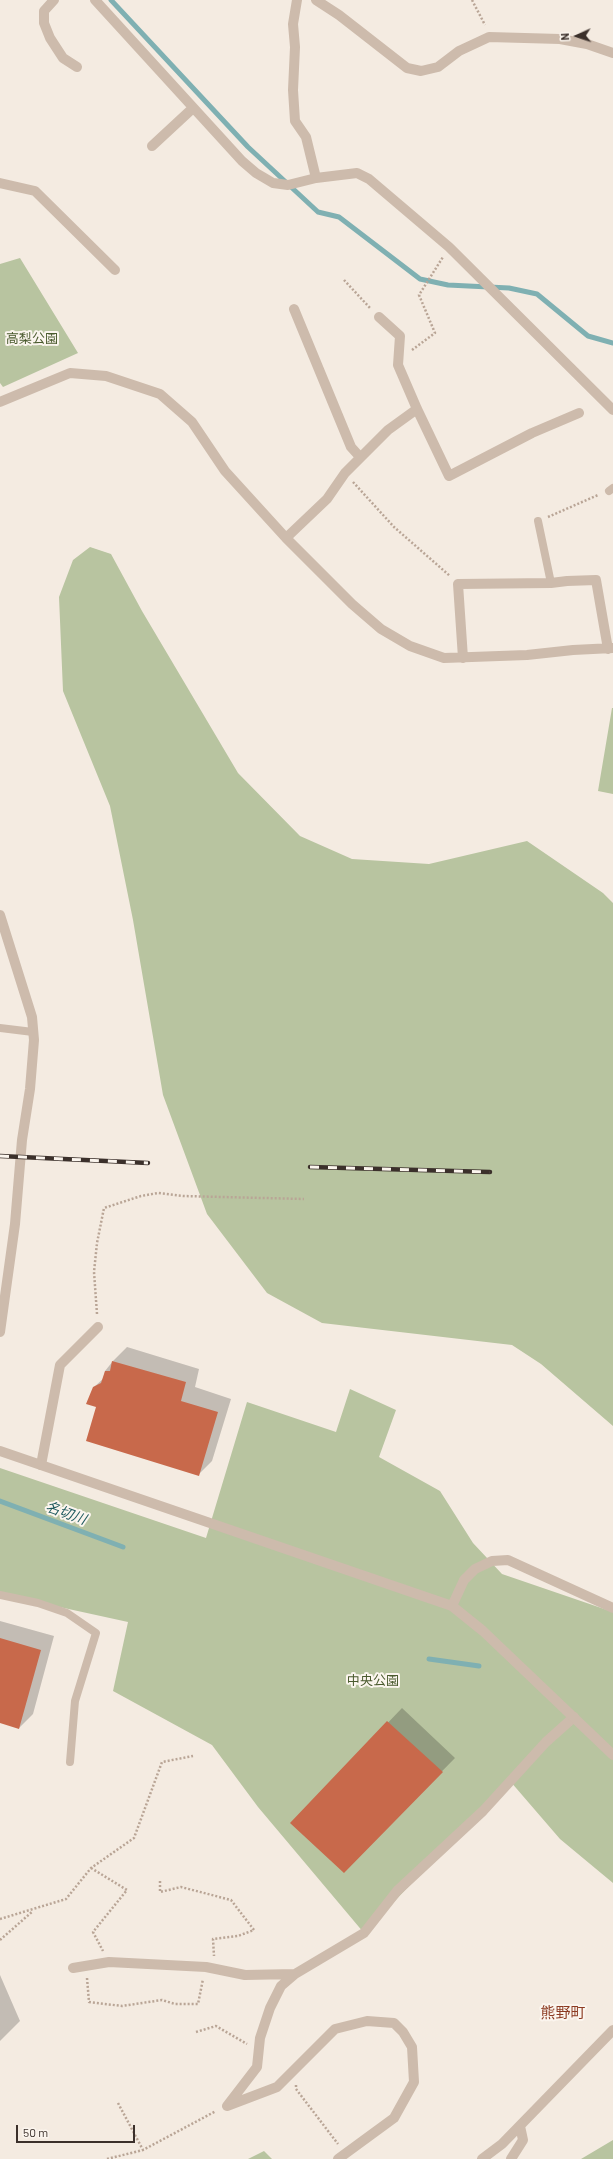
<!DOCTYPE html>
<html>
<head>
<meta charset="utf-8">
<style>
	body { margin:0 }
	#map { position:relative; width:613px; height:2159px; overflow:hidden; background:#f4ebe1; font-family:Barlow,sans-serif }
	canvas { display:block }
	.north { position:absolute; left:557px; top:16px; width:40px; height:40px; -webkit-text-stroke:3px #fbf5ee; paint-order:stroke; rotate:267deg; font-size:11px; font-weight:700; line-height:16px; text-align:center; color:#3b302b }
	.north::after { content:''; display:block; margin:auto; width:14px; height:18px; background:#3b302b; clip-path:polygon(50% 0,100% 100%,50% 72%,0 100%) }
	.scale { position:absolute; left:16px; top:2125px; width:119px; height:18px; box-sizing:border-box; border:2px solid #3b302b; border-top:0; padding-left:5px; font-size:12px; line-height:14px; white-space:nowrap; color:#3b302b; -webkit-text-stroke:3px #fbf5ee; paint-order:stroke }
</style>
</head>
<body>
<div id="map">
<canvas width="613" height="2159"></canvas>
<div class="north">N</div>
<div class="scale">50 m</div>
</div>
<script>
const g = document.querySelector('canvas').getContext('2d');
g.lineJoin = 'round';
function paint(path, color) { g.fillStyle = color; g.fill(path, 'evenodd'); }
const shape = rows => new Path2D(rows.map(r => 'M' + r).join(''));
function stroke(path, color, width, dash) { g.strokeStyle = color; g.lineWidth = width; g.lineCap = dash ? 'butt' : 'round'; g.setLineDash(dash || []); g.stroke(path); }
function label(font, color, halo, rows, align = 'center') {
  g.font = font + ' Barlow,"Noto Sans JP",sans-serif'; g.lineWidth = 4; g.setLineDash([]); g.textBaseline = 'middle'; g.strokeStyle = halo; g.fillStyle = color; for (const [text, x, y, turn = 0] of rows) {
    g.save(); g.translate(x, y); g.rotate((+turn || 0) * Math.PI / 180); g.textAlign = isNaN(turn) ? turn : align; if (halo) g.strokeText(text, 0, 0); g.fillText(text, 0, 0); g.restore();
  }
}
const green = shape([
	[20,258,78,353,3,387,0,383,0,264],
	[90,547,111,554,142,611,238,773,300,836,352,859,429,864,527,841,603,893,613,903,613,1426,541,1364,512,1345,322,1323,267,1293,207,1214,163,1095,133,920,110,806,63,691,59,597,73,560],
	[612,708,613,708,613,794,598,791],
	[350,1389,396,1410,379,1457,440,1491,473,1543,502,1574,613,1612,613,1883,560,1839,510,1781,364,1933,258,1807,212,1745,113,1691,128,1622,0,1594,0,1468,206,1538,247,1402,336,1432],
	[613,2140,613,2159,581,2159],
	[264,2151,272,2159,248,2159]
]);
const shadow = shape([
	[127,1347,199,1369,195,1387,231,1399,212,1461,198,1475,97,1406,94,1387,104,1378,105,1371,113,1361],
	[0,1621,54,1636,33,1714,19,1728,0,1722],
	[402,1708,455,1758,344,1871,292,1823],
	[0,1975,20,2021,0,2041]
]);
const stream = shape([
	[111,0,248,147,318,212,339,217,420,279,448,285,509,288,537,294,588,336,613,343],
	[0,1501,123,1547],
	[429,1659,479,1666]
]);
const building = shape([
	[112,1361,186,1382,181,1401,218,1412,199,1476,86,1441,96,1407,86,1404,93,1387,101,1383,105,1371,110,1371],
	[0,1638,41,1650,19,1729,0,1723],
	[387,1721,443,1772,344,1873,290,1823]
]);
const path = shape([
	[472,0,485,25],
	[344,280,370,308],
	[412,350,435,333,419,295,443,257],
	[353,482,394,527,450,576],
	[548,517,598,495],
	[97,1314,94,1272,97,1243,104,1208,141,1196,158,1193,183,1196,304,1199],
	[91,1868,127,1890,93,1932,103,1951],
	[160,1881,160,1892,181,1887,231,1900,254,1930,238,1936,213,1939,214,1956],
	[0,1919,66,1899,91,1868,134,1838,162,1762,193,1756],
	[0,1940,33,1911],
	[87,1978,89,2002,122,2006,162,2000,175,2004,198,2004,203,1979],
	[196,2032,216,2026,247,2044],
	[296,2085,296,2089,338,2144],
	[118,2103,143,2150],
	[107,2159,143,2150,216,2111]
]);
const service = shape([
	[609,491,613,488],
	[538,521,551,583],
	[0,1028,33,1032],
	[0,1595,38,1603,67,1613,96,1633,75,1701,70,1762]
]);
const minor = shape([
	[54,0,44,11,44,23,50,38,63,58,77,67],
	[95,0,242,161,256,173,273,183,288,185,316,178,357,173,369,179,449,247,613,410],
	[297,0,293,24,295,47,293,90,295,121,306,137,316,178],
	[316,0,339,15,407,68,421,71,438,67,459,51,489,37,560,39,587,44,613,53],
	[152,146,193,108],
	[0,183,35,191,115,270],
	[294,309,351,447,360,457],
	[379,317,400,336,398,365,417,409,449,476,532,433,579,413],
	[0,402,70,373,106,376,160,394,192,422,225,471,286,538,352,604,381,629,410,646,444,658,527,655,573,650,613,648],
	[286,538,327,499,345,473,388,430,417,409],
	[463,658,458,584,551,583,567,581,596,580,608,649],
	[0,915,32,1017,34,1040,30,1089,22,1140,15,1224,0,1332],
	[41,1465,60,1365,98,1327],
	[73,1968,109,1962,206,1967,245,1975,295,1974],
	[338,2159,394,2118,414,2082,412,2047,403,2032,394,2023,367,2021,335,2029,277,2087,227,2106,257,2067,260,2038,270,2008,281,1986,295,1974,364,1933,397,1891,483,1811,546,1742,574,1717],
	[482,2159,502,2144,613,2030],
	[511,2159,523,2140,520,2126]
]);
const tertiary = shape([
	[0,1451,452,1606,483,1631,613,1755],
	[452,1606,464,1580,475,1569,492,1561,508,1560,613,1608]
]);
const rail = shape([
	[0,1156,148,1163],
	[310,1167,490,1172]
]);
const parkNames = [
	["高梨公園",32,339],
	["中央公園",373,1681]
];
const waterNames = [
	["名切川",66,1513,20]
];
const quarterNames = [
	["熊野町",563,2013]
];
paint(green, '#b8c4a0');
paint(shadow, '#0003');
stroke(stream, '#7fb0b2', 5);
paint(building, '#c8694b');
stroke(path, '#b9a596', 2.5, [2, 2]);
stroke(service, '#cdbbac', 8);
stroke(minor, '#cdbbac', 10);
stroke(tertiary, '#cdbbac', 10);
stroke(rail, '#3b302b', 4.5);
stroke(rail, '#fbf5ee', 3, [9]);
label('13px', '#4a5a2e', '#fbf5ee', parkNames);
label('italic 14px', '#1f5a5e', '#fbf5ee', waterNames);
label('15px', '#8c3b22', '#fbf5ee', quarterNames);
</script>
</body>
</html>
